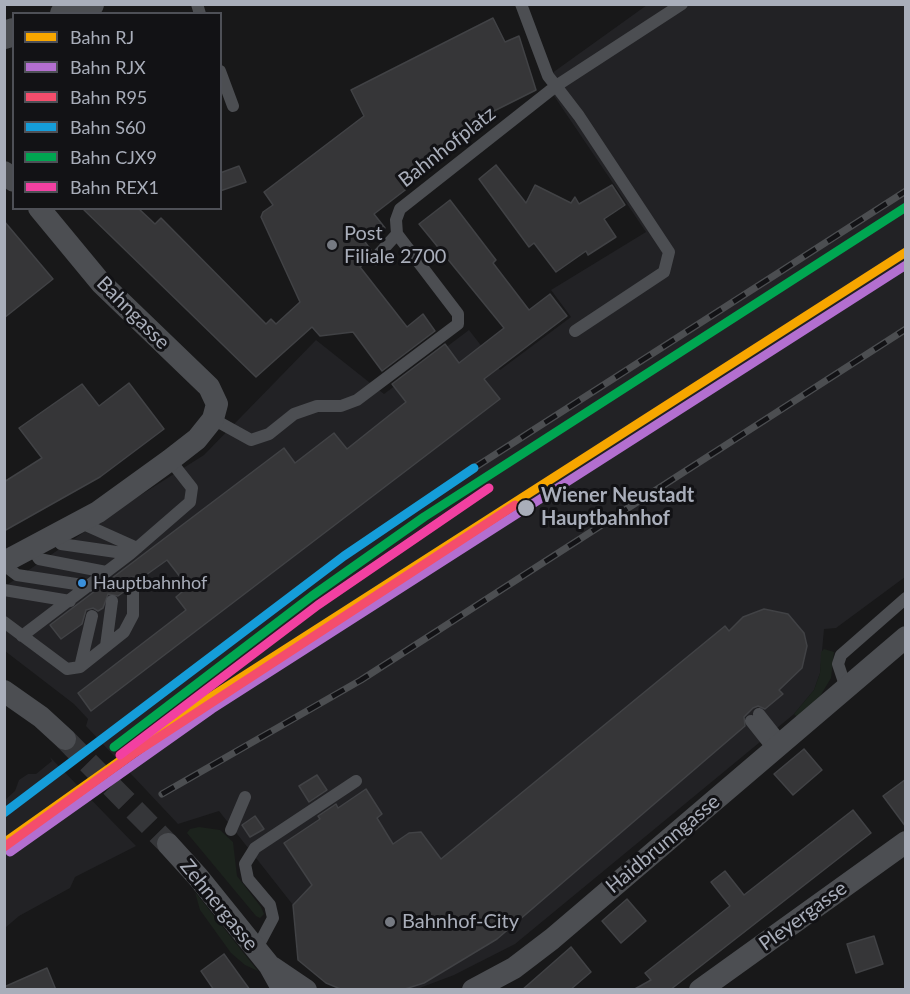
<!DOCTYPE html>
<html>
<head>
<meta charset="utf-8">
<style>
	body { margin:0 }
	#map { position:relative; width:910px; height:994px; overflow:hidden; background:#181819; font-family:Lato,sans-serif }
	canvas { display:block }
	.frame { position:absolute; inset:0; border:6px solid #a9aeba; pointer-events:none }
	.legend { position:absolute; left:12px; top:12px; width:210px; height:198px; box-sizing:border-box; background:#121215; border:2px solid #4e5057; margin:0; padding:8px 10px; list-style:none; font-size:18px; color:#a9aeba }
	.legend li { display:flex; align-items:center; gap:12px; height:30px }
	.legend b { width:30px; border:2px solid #4e5057 }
</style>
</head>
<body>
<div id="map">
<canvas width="910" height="994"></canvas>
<div class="frame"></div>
<ul class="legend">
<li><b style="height:8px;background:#f7a600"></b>Bahn RJ</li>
<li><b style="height:8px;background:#b36fd0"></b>Bahn RJX</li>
<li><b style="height:8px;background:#f44d6c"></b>Bahn R95</li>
<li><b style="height:8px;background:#159dd9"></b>Bahn S60</li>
<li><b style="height:8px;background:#00a651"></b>Bahn CJX9</li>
<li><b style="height:8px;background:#f240a1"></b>Bahn REX1</li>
</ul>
</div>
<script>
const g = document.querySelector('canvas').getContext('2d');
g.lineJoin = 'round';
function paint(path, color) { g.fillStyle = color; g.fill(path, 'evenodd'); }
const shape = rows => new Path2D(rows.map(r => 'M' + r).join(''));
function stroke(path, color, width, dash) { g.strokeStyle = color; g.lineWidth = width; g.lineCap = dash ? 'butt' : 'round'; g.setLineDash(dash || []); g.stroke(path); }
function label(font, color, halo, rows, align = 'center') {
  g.font = font + ' Lato,sans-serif'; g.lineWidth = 6; g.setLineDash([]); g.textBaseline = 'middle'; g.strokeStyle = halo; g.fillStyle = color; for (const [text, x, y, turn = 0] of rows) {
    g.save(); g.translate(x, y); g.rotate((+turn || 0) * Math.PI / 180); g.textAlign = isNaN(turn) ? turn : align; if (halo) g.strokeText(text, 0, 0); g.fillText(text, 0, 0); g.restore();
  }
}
const built = shape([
	[647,5,905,5,905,577,836,628,824,629,820,673,814,690,794,714,515,944,454,975,417,989,343,989,326,983,298,960,293,905,219,811,178,824,86,726,88,719,74,704,5,651,4,587,109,515,204,455,316,340,384,394,469,330,500,370,571,317,551,290,646,232,548,87,548,76],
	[50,757,136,846,75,877,70,888,19,916,5,928,5,800,15,791,19,780,28,774,36,774,52,761]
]);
const green = shape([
	[824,649,834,652,831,678,819,698,797,717,794,714,814,690,820,673,821,652],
	[199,827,220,830,233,842,237,876,261,907,264,914,260,918,256,916,187,833,190,829],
	[195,892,258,971,245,965,231,953,200,910]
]);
const building = shape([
	[493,18,505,42,519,36,536,90,472,122,417,164,405,173,413,184,374,214,385,228,365,242,371,250,369,260,360,267,407,327,423,314,435,331,382,371,353,332,320,336,312,327,256,377,82,208,138,208,155,224,161,218,266,324,271,319,276,324,300,302,261,217,263,212,273,205,264,192,364,116,351,90,493,18],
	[496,165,526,203,535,185,571,203,575,197,579,204,612,185,625,205,604,219,616,237,588,255,586,251,556,272,534,243,529,247,479,179,496,165],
	[239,166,246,182,220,191,220,173,239,166],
	[450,200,496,260,493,263,529,310,550,294,567,316,484,379,500,399,91,711,78,693,186,610,176,597,188,587,167,560,139,580,134,577,128,578,125,591,118,596,108,594,103,608,98,611,93,608,86,610,82,624,61,639,50,625,284,448,295,463,334,433,347,449,406,402,392,384,445,344,459,363,504,328,419,224,450,200],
	[4,221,53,279,4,318,4,221],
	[129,383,164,429,100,477,4,531,4,482,42,458,19,428,82,384,99,406,129,383],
	[764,609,788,614,804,633,807,646,802,668,779,690,783,694,765,709,758,706,753,708,744,717,745,726,497,939,424,983,402,990,343,990,326,983,298,960,293,905,312,885,284,843,320,819,318,816,336,804,338,808,366,789,382,814,377,818,393,844,409,833,421,832,441,859,725,626,729,631,743,617,764,609],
	[804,749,822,770,793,795,774,774,804,749],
	[317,775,327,790,309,802,299,786,317,775],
	[906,779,906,827,883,796,906,779],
	[853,810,871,833,670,990,633,990,651,980,645,973,730,906,711,882,725,871,744,895,853,810],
	[255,816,264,829,250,837,242,825,255,816],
	[627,899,646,921,621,943,602,921,627,899],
	[874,936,883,964,856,973,847,944,874,936],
	[571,947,591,972,570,990,522,990,571,947],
	[224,954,250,990,214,990,201,971,224,954],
	[47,968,56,990,4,990,4,987,47,968]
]);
const minorTunnel = shape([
	[65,739,168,844]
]);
const service = shape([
	[197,4,200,14],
	[220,71,233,106],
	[377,260,377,256,397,234],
	[575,331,664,272,669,252,579,116,556,86,682,4],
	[213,419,251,440,269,434,294,414,317,406,341,406,357,400,458,324,458,314,397,234,396,220,400,209,556,86,548,76,521,4],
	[79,522,137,548],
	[54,535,61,544,130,554],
	[31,547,39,559,106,572],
	[4,565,17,575,89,586],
	[4,590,70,601],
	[4,622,67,669,80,667,124,632,133,615,133,585],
	[22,636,130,554,190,502,192,488,170,460],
	[106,646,112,601],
	[80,667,92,616],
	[846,688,838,664,841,655,906,598],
	[759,714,782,743],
	[751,721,774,750],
	[231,830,245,797],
	[256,950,273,918,270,905,248,879,245,864,255,848,356,781]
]);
const minor = shape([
	[4,172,14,181],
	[4,562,98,512,170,460,197,439,213,419,217,404,209,387,101,283,39,208],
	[4,691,41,717,65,739],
	[168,844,198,877,269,965,283,990],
	[272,967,306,990],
	[473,990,514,968,552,939,906,637],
	[700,990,906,842]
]);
const tertiary = shape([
	[64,14,90,4],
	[4,35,14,32]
]);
const rail = shape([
	[474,468,906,191],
	[162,794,361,680,906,329]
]);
const rail1 = shape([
	[4,843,206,700,906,252]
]);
const rail2 = shape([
	[10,852,212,709,906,265]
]);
const rail3 = shape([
	[4,847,133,754,515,505]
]);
const rail4 = shape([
	[4,813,344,556,474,468]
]);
const rail5 = shape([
	[114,747,312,596,424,517,906,207]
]);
const rail6 = shape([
	[120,755,318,605,489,488]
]);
const markers = [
	[332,245,6,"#767a82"],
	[526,508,9,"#a9aeba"],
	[82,583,5,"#3a90db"],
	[390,922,6,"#767a82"]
];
const busNames = [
	["Hauptbahnhof",93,583]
];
const streetNames = [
	["Bahnhofplatz",447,147,-38],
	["Bahngasse",133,313,45],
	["Haidbrunngasse",663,844,-40],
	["Zehnergasse",219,905,51],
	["Pleyergasse",803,916,-36]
];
const poiNames = [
	["Post",344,234],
	["Filiale 2700",344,257],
	["Bahnhof-City",402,922]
];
const stopNames = [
	["Wiener Neustadt",541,496],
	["Hauptbahnhof",541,519]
];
paint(built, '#222225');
paint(green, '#1c231d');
paint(building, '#363638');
stroke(building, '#414245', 1.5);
stroke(minorTunnel, '#353639', 22, [22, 11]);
stroke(service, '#4c4e52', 12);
stroke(minor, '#4c4e52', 22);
stroke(tertiary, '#4c4e52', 28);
stroke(rail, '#4c4e51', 7);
stroke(rail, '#121215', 4.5, [14]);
stroke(rail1, '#f7a600', 9);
stroke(rail2, '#b36fd0', 9);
stroke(rail3, '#f44d6c', 9);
stroke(rail4, '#159dd9', 9);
stroke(rail5, '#00a651', 9);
stroke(rail6, '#f240a1', 9);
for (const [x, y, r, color] of markers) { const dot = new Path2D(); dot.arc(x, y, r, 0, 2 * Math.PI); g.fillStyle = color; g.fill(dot); stroke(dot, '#121215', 2); }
label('18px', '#a9aeba', '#121215', busNames, 'left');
label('20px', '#a9aeba', '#121215', streetNames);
label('20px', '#a9aeba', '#121215', poiNames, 'left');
label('bold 20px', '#a9aeba', '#121215', stopNames, 'left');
</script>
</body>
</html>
